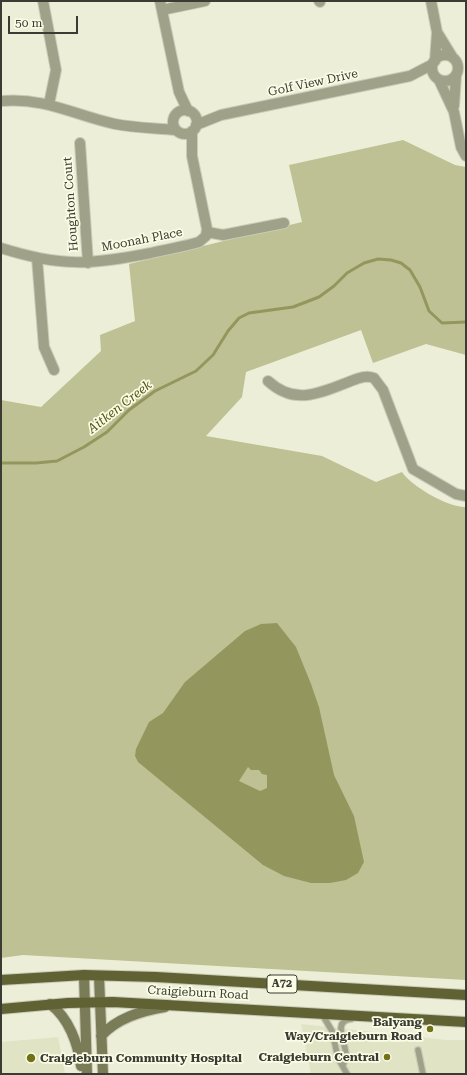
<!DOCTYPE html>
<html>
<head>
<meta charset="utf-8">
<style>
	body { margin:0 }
	#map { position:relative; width:467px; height:1075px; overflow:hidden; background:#edeed8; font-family:"Roboto Serif",serif }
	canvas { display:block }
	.frame { position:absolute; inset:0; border:2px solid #3a3b32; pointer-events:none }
	.scale { position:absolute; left:8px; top:16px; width:70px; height:18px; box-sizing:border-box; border:2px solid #3a3b32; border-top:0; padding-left:5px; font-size:12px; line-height:14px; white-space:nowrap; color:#3a3b32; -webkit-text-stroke:3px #fafce5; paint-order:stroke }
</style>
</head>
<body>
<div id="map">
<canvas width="467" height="1075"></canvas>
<div class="frame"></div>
<div class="scale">50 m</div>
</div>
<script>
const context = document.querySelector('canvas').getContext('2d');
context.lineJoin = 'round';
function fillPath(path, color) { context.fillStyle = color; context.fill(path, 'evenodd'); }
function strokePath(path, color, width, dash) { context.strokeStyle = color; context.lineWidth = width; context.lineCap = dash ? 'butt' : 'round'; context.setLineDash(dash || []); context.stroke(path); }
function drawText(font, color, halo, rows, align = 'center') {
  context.font = font + ' "Roboto Serif",serif'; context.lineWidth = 3.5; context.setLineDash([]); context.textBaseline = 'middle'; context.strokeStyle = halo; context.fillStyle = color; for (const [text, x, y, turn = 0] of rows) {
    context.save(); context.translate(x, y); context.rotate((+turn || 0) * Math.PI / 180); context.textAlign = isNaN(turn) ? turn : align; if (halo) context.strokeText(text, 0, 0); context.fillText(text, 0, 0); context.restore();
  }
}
fillPath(new Path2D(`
	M301,1024L447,1040H466V1074H311Z
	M58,1037L65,1074H1V1042Z`), '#e1e3c5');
fillPath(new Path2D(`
	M403,140L455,165L466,167V355L426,344L373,363L361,330L246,372L242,397L206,436L322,456L376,482L402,472C411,486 449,508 466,507V980L23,955L1,958V400L41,407L101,351L100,335L135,321L129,264L302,222L289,165Z`), '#bec193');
fillPath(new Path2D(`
	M277,623L296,647L311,684L319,707L334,775L354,816L364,862L358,873L346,880L330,883H311L284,876L263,865L138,762L135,756L136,749L149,722L163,713L185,682L245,631L261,624ZM248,767L251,770H259L262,774L267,775V788L260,791L239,781Z`), '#94975d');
strokePath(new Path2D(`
	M1,463H36L57,461L84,447L107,432L129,410L155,391L196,371L213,355L228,331L239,318L249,313L293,307L319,297L334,286L347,273L364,263L378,259L391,260L401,263L410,270L420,287L429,311L442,323L466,322`), '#94975d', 3);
const lane = new Path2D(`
	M322,1014L332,1031L338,1058L347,1074
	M418,1050L423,1074
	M343,1065C344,1062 346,1059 346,1055C346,1044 332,1020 351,1019`);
const street = new Path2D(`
	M43,1L56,70L49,104
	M160,1L179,92L188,111
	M319,1L320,2
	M431,1L437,32L435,61
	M162,10L205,1
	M437,32L453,58
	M432 68a13 13 0 1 1 26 0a13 13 0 1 1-26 0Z
	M439,80L454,112L461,147L466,156
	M1,101C45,97 74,115 115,124C134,128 156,128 176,130
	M454,106L456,76
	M173 122a12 12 0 1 1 24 0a12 12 0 1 1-24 0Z
	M196,125L221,115L410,76L433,64
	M80,143L88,263
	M207,232L223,235L284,223
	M1,248C61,267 90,265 151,253C167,249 183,247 199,242L206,236L207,229L192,156V131
	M37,258L44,347L54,370
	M268,381C295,406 320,393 351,381C359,378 366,375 374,378L383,390L413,469L456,494L466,496`);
const secondary = new Path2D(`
	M84,975L87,1074
	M99,976L103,1074
	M50,1004C69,1018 78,1044 81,1066
	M101,1036C117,1018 141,1011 165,1007`);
const primary = new Path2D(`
	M1,980L84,975L156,977L466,995
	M1,1009L68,1003L113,1002L466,1022`);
strokePath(lane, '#c9cab7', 8);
strokePath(street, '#c9cab7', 12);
strokePath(secondary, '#c9cab7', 12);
strokePath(primary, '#c9cab7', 12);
strokePath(lane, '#9fa188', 5.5);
strokePath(street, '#9fa188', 10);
strokePath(secondary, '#7a7c57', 10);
strokePath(primary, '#606234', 10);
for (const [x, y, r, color] of [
	[430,1029,4,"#717218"],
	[387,1057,4,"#717218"],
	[31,1058,5,"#717218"]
]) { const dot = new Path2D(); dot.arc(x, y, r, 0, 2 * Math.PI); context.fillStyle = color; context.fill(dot); strokePath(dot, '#fafce5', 1.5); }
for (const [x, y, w] of [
	[282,984,30]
]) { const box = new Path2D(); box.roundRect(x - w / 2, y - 9, w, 18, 3); context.fillStyle = '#fafce5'; context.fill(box); strokePath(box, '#3a3b32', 1); }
drawText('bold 11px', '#3a3b32', null, [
	["A72",282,984]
]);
drawText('12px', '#3a3b32', '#fafce5', [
	["Golf View Drive",313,83,-12],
	["Houghton Court",71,204,-94],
	["Moonah Place",142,240,-11],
	["Craigieburn Road",198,993,3]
]);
drawText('bold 12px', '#3a3b32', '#fafce5', [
	["Balyang",422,1022],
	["Way/Craigieburn Road",422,1036],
	["Craigieburn Central",379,1057],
	["Craigieburn Community Hospital",40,1058,"left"]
], 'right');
drawText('italic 13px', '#565814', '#fafce5', [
	["Aitken Creek",120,407,-38]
]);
</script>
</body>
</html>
